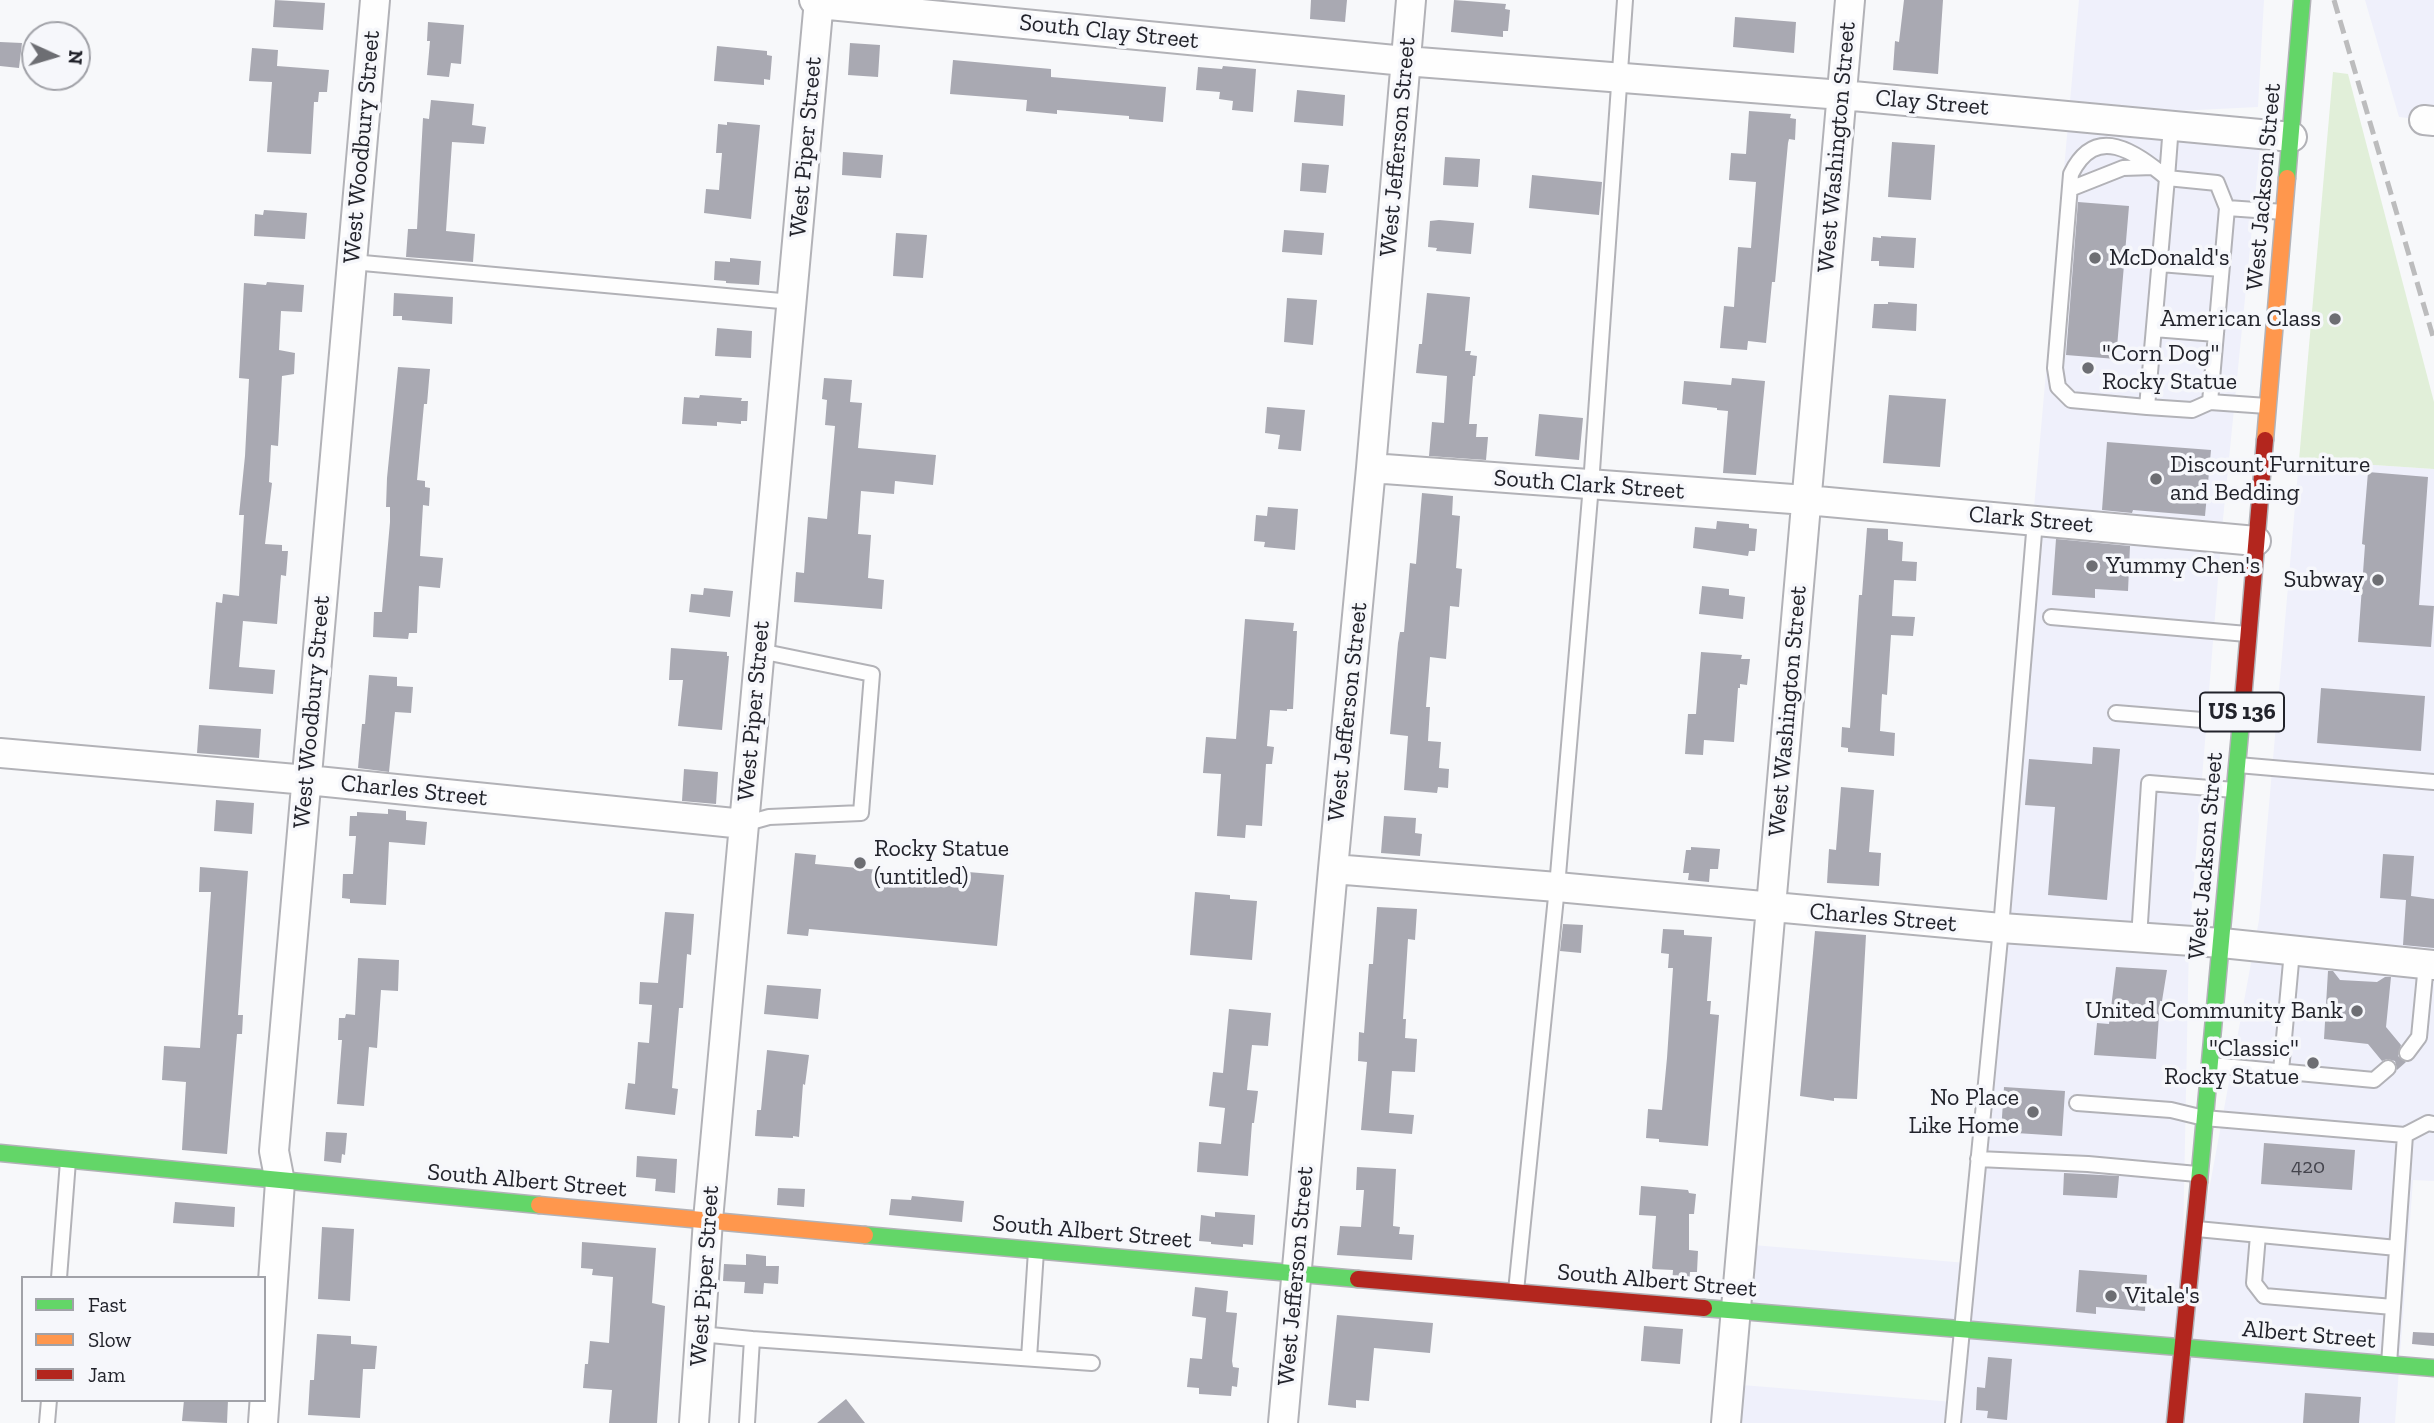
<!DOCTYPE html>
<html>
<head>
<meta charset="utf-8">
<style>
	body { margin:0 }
	#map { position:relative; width:2434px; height:1423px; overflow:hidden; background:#f7f8fa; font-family:"Zilla Slab",serif }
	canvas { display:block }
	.legend { position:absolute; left:21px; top:1276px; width:245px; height:126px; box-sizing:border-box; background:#f6f7fb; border:2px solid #a1a2a8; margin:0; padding:9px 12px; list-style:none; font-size:21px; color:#22232b }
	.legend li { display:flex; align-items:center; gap:14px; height:35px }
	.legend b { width:35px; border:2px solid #a1a2a8 }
	.north { position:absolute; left:21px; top:21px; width:70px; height:70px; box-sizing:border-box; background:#f6f7fb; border:2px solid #a1a2a8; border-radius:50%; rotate:94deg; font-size:19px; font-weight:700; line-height:28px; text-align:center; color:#22232b }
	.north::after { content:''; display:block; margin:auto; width:24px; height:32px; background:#6d6e73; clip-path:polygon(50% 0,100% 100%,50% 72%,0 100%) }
</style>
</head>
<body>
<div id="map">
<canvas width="2434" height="1423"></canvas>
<ul class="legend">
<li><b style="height:9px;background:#63d668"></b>Fast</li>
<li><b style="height:9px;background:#ff974d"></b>Slow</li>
<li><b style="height:9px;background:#b3261e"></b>Jam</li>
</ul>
<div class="north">N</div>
</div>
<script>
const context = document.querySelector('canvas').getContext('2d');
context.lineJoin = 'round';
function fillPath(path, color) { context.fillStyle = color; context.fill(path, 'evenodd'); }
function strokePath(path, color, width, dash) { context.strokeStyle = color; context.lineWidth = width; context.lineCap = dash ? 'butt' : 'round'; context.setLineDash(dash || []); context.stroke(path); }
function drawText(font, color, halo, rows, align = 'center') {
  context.font = font + ' "Zilla Slab",serif'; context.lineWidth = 7; context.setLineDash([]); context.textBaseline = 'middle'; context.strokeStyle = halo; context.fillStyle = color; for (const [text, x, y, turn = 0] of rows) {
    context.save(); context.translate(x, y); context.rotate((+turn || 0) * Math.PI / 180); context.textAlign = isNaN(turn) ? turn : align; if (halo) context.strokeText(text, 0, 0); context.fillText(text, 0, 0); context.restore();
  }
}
fillPath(new Path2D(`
	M2079,0H2264L2258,107L2074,116L2260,148L2222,529L2189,941L2181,1341L2259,920L2299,460L2434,469V1181L2413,1180L2395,1423H1726L1729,1384L1954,1402L1960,1329L1735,1310L1741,1244L1967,1263Z
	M2365,0H2434V121L2399,117Z`), '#eff0fb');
fillPath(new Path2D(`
	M2333,72L2348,74L2434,402V469L2299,460Z`), '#e1efd9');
fillPath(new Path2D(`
	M275,0L325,3L323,30L273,27Z
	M1311,0H1347L1345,22L1310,19Z
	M1454,0L1506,4L1505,9L1510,10L1508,31H1503V37L1451,32Z
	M1904,0H1943L1938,74L1893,70L1895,41L1899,42Z
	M1735,17L1796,22L1794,53L1733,47Z
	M428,22L464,25L461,64L451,63L449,77L427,75L430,41H427Z
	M0,42L22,43L19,68L0,66Z
	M850,43L880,45L878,77L848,75Z
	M717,46L767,51V55L772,56L770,80L764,79V85L714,81Z
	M252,48L278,50L277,66L329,70L327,92H319L318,102H314L311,154L267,152L272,82L249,81Z
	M953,60L1051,69V77L1166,87L1163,122L1129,119V116L1057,110V114L1026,111L1027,100L950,94Z
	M1223,66L1256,69L1253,112L1232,110L1233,101L1219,99L1220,92L1196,90L1198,67L1222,69Z
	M1297,90L1345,95L1343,126L1294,122Z
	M431,100L474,104L472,125L486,127L484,144L452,142L446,231L475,234L473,262L406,257L408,229H417L423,118L429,119Z
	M1749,111L1791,114L1790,118L1796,119L1795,140L1789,139L1788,143L1775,282H1772L1766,343L1748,341L1747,350L1720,348L1724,306L1734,307L1738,247L1751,248L1756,182L1729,180L1731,153L1746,154Z
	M727,122L760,125L751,219L704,213L706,189L719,190L722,153H716L718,124L727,125Z
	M1892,142L1935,145L1931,200L1888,197Z
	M843,152L883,155L881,178L842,175Z
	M1445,157L1480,159L1478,187L1443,185Z
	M1302,163L1329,165L1326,193L1300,191Z
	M1532,175L1602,182L1599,215L1529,208Z
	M2078,202L2129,206L2116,359L2066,355Z
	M264,210L307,213L305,239L254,236L255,214L263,215Z
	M1439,220L1474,223L1471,254L1436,251L1437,248L1428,247L1430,221Z
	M1284,230L1324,233L1322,255L1282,252Z
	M896,233L927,235L923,278L893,276Z
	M1881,236L1916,238L1914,268L1879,266V261H1871L1873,237L1881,238Z
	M730,258L761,261L759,285L726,283V281L714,280L715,261L730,262Z
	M267,282L304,285L302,312L281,311L279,350L295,353L294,374L282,376L278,446L271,445L269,482L272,483L265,544L282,545V551H288L286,576L281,575L277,624L243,621L239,667L275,670L273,694L209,689L216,602L222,603L223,594L239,596L244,515H239L245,456L249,379L239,378L244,283L266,285Z
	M394,293L453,297L452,324L402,320V316H393Z
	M1427,293L1470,297L1465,351H1471L1470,355L1477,356L1475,376H1473L1469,424H1477L1476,437H1488L1486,460L1429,456L1432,422L1444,423L1447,376L1416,373L1419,344H1422Z
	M1287,298L1317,300L1313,345L1284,342Z
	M1888,302L1917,304L1916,331L1872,328L1874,304H1888Z
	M717,328L752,331L751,358L715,356Z
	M398,367L430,369L427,404H424L417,480L425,481V487L430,488L429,506L423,505L420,556L443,558L440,588L419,586L417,633H409L408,639L373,637L374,612H382L390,522V507H386L387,478Z
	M824,378L852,380L850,402L862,403L858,448L936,455L933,485L895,481L894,494L861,491L858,534L871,535L868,578L884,580L882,609L794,602L796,572L804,573L808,517L827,519L835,426L825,425L827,400L822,399Z
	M1732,378L1765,381L1756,475L1723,473L1728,411L1717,410V408L1682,404L1684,381L1731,385Z
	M700,395L742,398L741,401H748L747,421H741V424L717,422V426L682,424L684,397L699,398Z
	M1889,395L1946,399L1940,467L1883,463Z
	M1267,407L1305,410L1301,451L1278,449L1280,435L1265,433Z
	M1539,414L1583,418L1579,460L1535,456Z
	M2107,442L2211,450L2205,516L2133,510L2132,513L2102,510Z
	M2368,472L2428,477L2419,605L2434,606L2431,647L2358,642L2365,545L2362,544Z
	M1422,493L1453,496L1452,515L1460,516L1456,568L1462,569L1459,607L1450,606L1446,659L1430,657L1426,707H1430L1428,741L1441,742L1439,768L1449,769L1448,788L1438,787L1437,793L1404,790L1408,736L1390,734L1398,643L1400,632H1404L1410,563L1416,564Z
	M1268,507L1298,509L1295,550L1264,547L1265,542L1254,541L1256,515L1267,516Z
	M1717,521L1749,524V528L1757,529L1755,551H1749L1748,556L1693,548L1695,527L1716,529Z
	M1867,528L1888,529V540L1903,542L1902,561L1917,562L1916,581L1894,580L1892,616L1915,617L1913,636L1891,635L1887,695L1882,694L1880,731L1895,733L1894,756L1848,752V748L1841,747L1842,727L1850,728L1859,595H1862Z
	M2056,539L2130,546L2128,591L2095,589V598L2052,595Z
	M1702,586L1729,589V595L1745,597L1743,619L1699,614Z
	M704,588L733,591L730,617L689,612L691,594L703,595Z
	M1245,619L1294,623L1293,631H1297L1293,709H1287V711L1270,710L1267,746L1274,747L1272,764H1266L1262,826L1246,825L1245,838L1217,836L1221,774L1203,773L1206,737L1236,739Z
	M671,648L727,652V656H729L722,730L678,726L683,680H669Z
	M1701,652L1742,655L1741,659H1750L1747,685L1740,684V688H1738L1734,742L1704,740L1703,755L1685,754L1688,714H1696Z
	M369,675L397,677V686L413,687L411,713L395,712L389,772L358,768L362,724H365Z
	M2321,688L2425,696L2421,751L2317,743Z
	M199,725L261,729L259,758L197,753Z
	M2093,747L2120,749L2107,900L2048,895L2055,807L2025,805L2029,759L2092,764Z
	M684,769L718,772L716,804L682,801Z
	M1841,787L1874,790L1869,852L1881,853L1879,886L1827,883L1829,849L1836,850Z
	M216,800L254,803L252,834L214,831Z
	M388,809L406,811V820L427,822L425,845L389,842L386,905L350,903V899L342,898L343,874H353L356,836H349L350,816H357V812L388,814Z
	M1384,816L1416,818L1415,833L1422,834L1420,856L1381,853Z
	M1691,847L1720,849L1718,869H1710L1709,882L1688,880L1689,873H1683L1686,850H1691Z
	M795,853L816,855L815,864L955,877L956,871L1004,875L997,946L809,929L808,936L787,934Z
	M2383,854L2414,856L2411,896L2434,899V948L2403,945L2406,900L2380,898Z
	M200,867L248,871L238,1015H243L242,1034H237L227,1154L182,1150L186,1082L162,1080L164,1046L200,1048L211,892H199Z
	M1195,892L1230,895V899L1257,901L1252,960L1190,955Z
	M1377,907L1417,909L1415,940L1408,939L1403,1019H1406L1405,1038L1417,1039L1415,1072L1392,1071L1389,1113L1414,1115L1412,1134L1361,1130L1367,1062L1358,1061L1359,1032L1364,1033L1369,964H1373Z
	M665,912L694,914L691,955L687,954L683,1008H679L672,1088L678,1089L675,1115L625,1109L628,1083L635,1084L638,1042L649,1043L652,1005L639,1004L640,982L658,983Z
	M1563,924L1583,925L1581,953L1560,951Z
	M1663,929L1684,930V935L1712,937L1707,1001H1711L1710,1014L1719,1015L1708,1146L1659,1142V1139L1646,1138L1648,1109L1662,1110L1667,1058L1673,968H1668L1669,954L1661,953Z
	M1815,931L1866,935L1857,1099L1834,1098V1101L1800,1096Z
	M358,958L399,960L398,991L381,990L377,1048L369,1047L364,1106L337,1104L342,1040H338L339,1018H345L346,1014L355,1015Z
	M2116,967L2167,970L2162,1001H2160L2156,1059L2094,1055L2097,1023L2109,1024Z
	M2328,971H2333L2340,980L2377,982L2385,977H2391L2386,1027L2401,1045L2398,1056L2406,1062L2397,1070L2395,1061L2387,1059L2382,1061L2368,1044L2324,1039Z
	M767,985L821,989L818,1019L764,1014Z
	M1229,1009L1271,1013L1268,1046L1252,1045L1247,1090L1258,1091L1254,1123H1252L1248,1176L1197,1172L1199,1142L1221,1144L1225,1108L1209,1106L1213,1072L1223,1073Z
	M767,1050L809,1055L805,1085L803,1084L799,1137L793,1136V1138L755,1136L757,1110H761Z
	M2004,1087L2065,1091L2062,1136L2001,1132Z
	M326,1132L347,1133L345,1155L342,1154L341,1163L324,1161Z
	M2264,1143L2355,1150L2352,1190L2261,1184Z
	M637,1156L677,1159L675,1193L655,1191L656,1179L636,1177Z
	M1357,1167L1396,1169L1393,1226L1400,1227L1399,1234L1414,1235L1412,1260L1337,1255L1340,1226L1361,1227L1364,1190H1356Z
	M2064,1173L2119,1176L2117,1198L2063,1195Z
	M1641,1186L1688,1190L1689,1193L1696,1194L1694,1214H1689V1250L1698,1251L1697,1272H1690L1689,1285L1672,1283L1673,1270L1652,1269L1656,1216L1639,1215Z
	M778,1188L805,1189L804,1207L777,1205Z
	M912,1196L964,1201L962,1222L889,1215L891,1199L911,1200Z
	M175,1202L235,1207L234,1227L173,1223Z
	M1215,1212L1255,1215L1253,1245L1243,1244V1247L1211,1244V1242L1199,1241L1201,1215L1215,1217Z
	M322,1227L354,1229L350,1301L318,1299Z
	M582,1242L656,1248L652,1303L665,1306L657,1423H609L612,1390L583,1388L585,1364H588L590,1341L609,1343L613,1277L592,1275L593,1269L581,1268Z
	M746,1254L766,1256V1266H779L778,1284L764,1283L763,1294L744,1293L745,1282L723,1281L724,1264L746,1265Z
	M2079,1270L2147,1275L2145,1311L2096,1307V1314L2076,1312Z
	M1195,1287L1228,1291L1226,1312L1237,1313L1232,1361L1233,1367L1239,1368L1237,1387L1232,1386L1231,1396L1199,1394V1388L1187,1387L1190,1358L1202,1359L1206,1318L1192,1316Z
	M1337,1315L1433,1323L1430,1353L1374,1348L1369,1401L1356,1400V1408L1328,1405Z
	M1644,1326L1683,1329L1680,1364L1641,1361Z
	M2413,1332L2434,1333V1346L2412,1344Z
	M317,1334L351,1336V1344L377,1346L375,1369H363L360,1418L308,1415L310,1380H314Z
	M1988,1357L2012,1359L2007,1420L1987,1418L1988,1411L1976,1410L1977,1387L1985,1388Z
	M2305,1393L2361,1397L2359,1423H2303Z
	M846,1399L865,1423H817Z
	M184,1400H228L227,1423L182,1421Z`), '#a9a9b2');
const lane = new Path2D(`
	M2171,125L2167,178L2217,183L2227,208L2284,212
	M2070,189L2123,168L2153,167
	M352,262L792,302
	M2160,264L2221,269
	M2154,329L2216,334
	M2210,402L2227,208
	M2147,407L2071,400L2058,387L2055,368L2071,174C2096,123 2135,152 2167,178L2147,407L2192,410L2210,402L2267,406
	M2051,617L2247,634
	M2116,713L2239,723
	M2238,765L2434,782
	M744,824L769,817L861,813L872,674L760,651
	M2139,938L2149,783L2234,790
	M2407,1053L2419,1037L2426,964
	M2212,1065L2374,1080L2388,1068
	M2281,1071L2292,951
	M2077,1103L2171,1110L2204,1118L2405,1135L2428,1123L2434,1124
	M1978,1159L2088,1164L2197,1174
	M2197,1229L2397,1248
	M2258,1235L2254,1283L2264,1296L2393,1307
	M59,1278L68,1161
	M1516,1291L1557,887L1591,485L1625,0
	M700,1334L752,1339
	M1029,1358L1036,1251
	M2389,1364L2405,1135
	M47,1423L49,1400
	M747,1423L752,1339L1092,1363
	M1953,1423L2001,928L2035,521`);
const street = new Path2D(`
	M814,0L829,5L1405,61L1842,95L2292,137
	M2424,120L2434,121
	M1371,468L1806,500L2256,541
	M0,753L307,780L744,824
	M1333,869L1557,887L2001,928L2222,943L2434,965
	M263,1423L280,1182L274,1151L375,0
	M694,1423L708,1220L819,0
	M1283,1423L1333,869L1371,468L1411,0
	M1726,1423L1850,0`);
const fast = new Path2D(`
	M2287,178L2302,0
	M0,1153L539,1205
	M2199,1182L2243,700
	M865,1235L1358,1279
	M1704,1308L2434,1368`);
const slow = new Path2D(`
	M2265,440L2287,178
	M539,1205L865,1235`);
const jam = new Path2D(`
	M2243,700L2265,440
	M1358,1279L1704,1308
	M2175,1423L2199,1182`);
strokePath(lane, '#b2b2b7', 18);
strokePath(street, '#b2b2b7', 32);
strokePath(fast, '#b2b2b7', 19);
strokePath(slow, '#b2b2b7', 19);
strokePath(jam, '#b2b2b7', 19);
strokePath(lane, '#fefefe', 14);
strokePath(street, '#fefefe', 28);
strokePath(fast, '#63d668', 16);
strokePath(slow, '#ff974d', 16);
strokePath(jam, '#b3261e', 16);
strokePath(new Path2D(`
	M2334,0L2434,340`), '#bcbcbd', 5, [14, 7]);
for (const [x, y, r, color] of [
	[2095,258,7,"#6d6e73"],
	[2335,319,7,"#6d6e73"],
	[2088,368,7,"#6d6e73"],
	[2156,479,7,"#6d6e73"],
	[2092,566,7,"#6d6e73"],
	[2378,580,7,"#6d6e73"],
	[860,863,7,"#6d6e73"],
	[2357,1011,7,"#6d6e73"],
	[2313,1063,7,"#6d6e73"],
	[2033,1112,7,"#6d6e73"],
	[2111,1296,7,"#6d6e73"]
]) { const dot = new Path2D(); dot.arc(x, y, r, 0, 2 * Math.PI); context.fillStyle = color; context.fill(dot); strokePath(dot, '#f6f7fb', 2.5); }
drawText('21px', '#44444d', null, [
	["420",2308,1167]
]);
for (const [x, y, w] of [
	[2242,712,84]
]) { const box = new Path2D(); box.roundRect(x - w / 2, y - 19.5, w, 39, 5); context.fillStyle = '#f6f7fb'; context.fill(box); strokePath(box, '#22232b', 2); }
drawText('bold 23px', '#22232b', null, [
	["US 136",2242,712]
]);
drawText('24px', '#22232b', '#f6f7fb', [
	["South Clay Street",1109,32,6],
	["Clay Street",1932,103,5],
	["West Woodbury Street",362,147,-85],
	["West Piper Street",806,147,-85],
	["West Jefferson Street",1398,147,-85],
	["West Washington Street",1837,147,-85],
	["West Jackson Street",2264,187,-85],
	["South Clark Street",1589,485,4],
	["Clark Street",2031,520,5],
	["West Piper Street",754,711,-85],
	["West Washington Street",1788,711,-85],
	["West Woodbury Street",312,712,-85],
	["West Jefferson Street",1348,712,-84],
	["Charles Street",414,791,6],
	["West Jackson Street",2206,856,-85],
	["Charles Street",1883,918,5],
	["South Albert Street",527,1181,5],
	["South Albert Street",1092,1232,5],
	["West Piper Street",705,1276,-86],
	["West Jefferson Street",1296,1276,-85],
	["South Albert Street",1657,1281,5],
	["Albert Street",2309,1335,5]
]);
drawText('24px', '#22232b', '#f6f7fb', [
	["McDonald's",2109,258],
	["American Class",2321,319,"right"],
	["\"Corn Dog\"",2102,354],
	["Rocky Statue",2102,382],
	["Discount Furniture",2170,465],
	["and Bedding",2170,493],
	["Yummy Chen's",2106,566],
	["Subway",2364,580,"right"],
	["Rocky Statue",874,849],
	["(untitled)",874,877],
	["United Community Bank",2343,1011,"right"],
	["\"Classic\"",2299,1049,"right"],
	["Rocky Statue",2299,1077,"right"],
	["No Place",2019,1098,"right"],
	["Like Home",2019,1126,"right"],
	["Vitale's",2125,1296]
], 'left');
</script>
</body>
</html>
